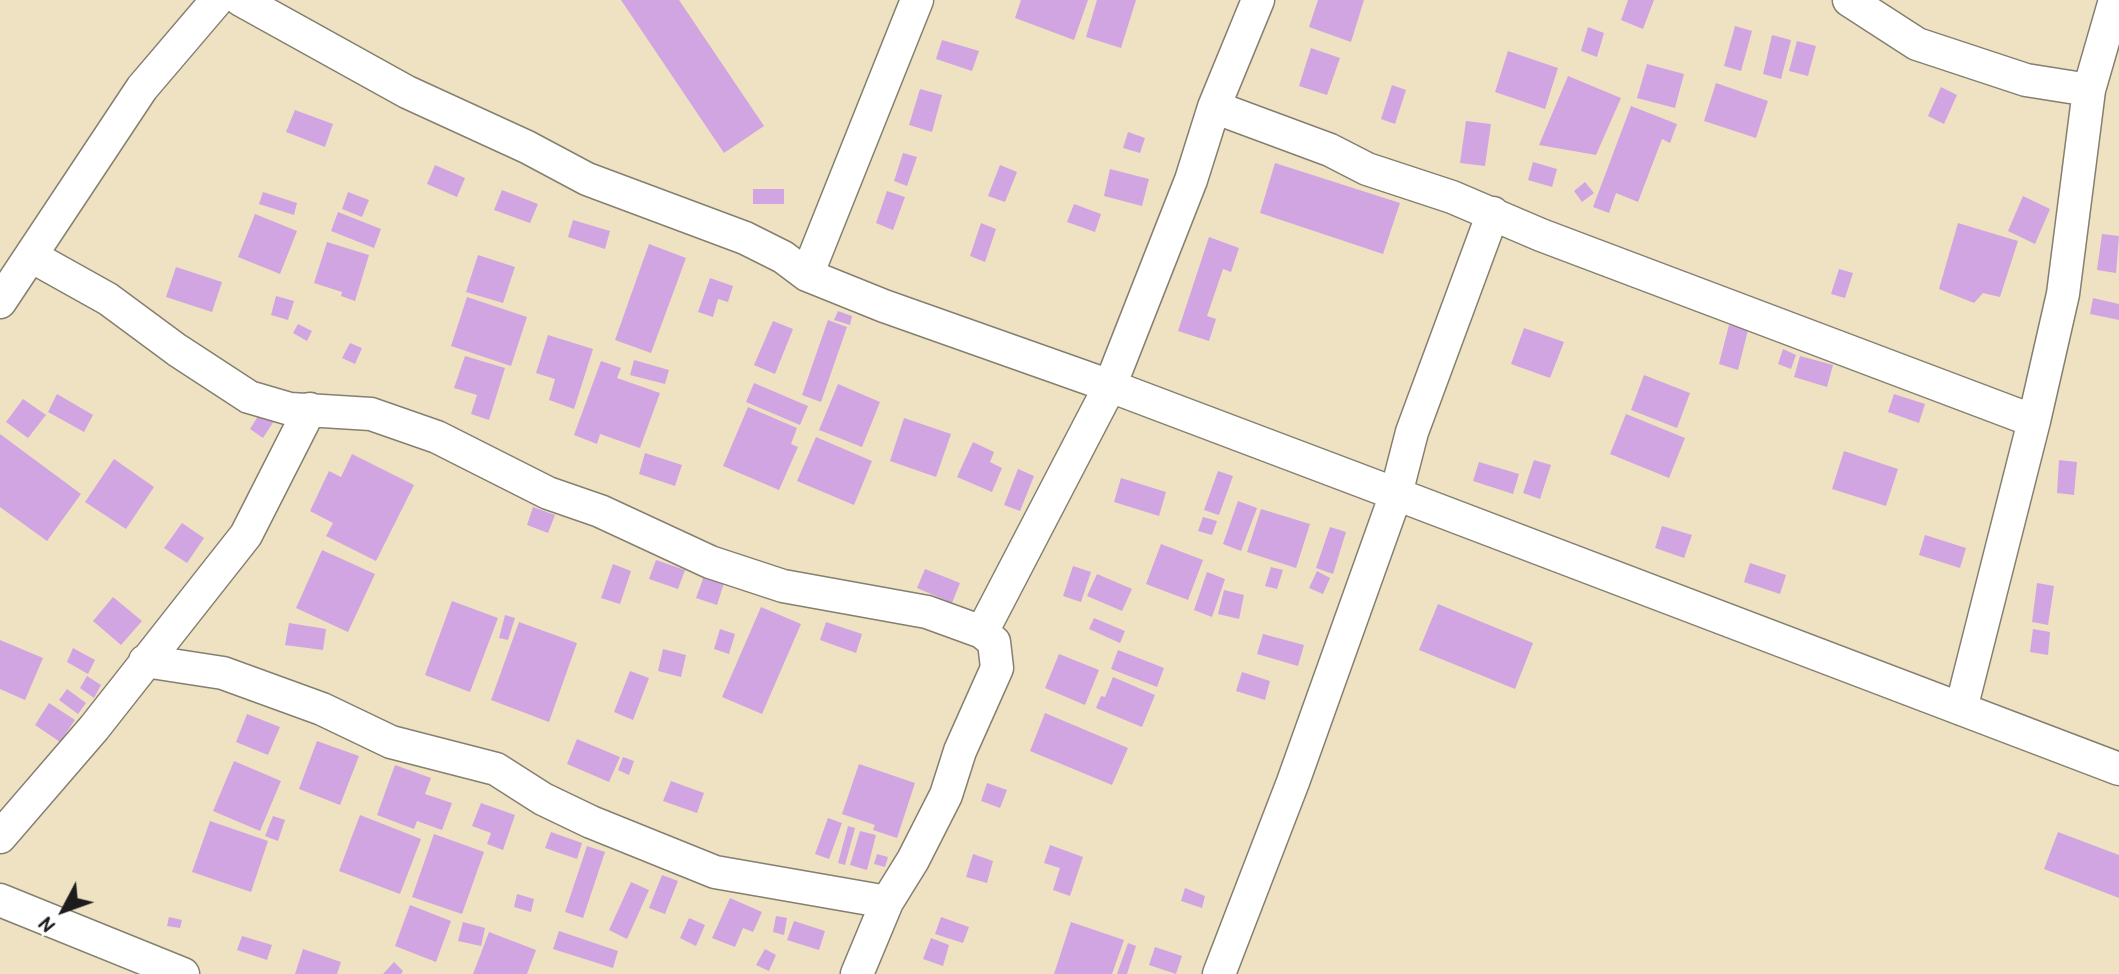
<!DOCTYPE html>
<html>
<head>
<meta charset="utf-8">
<style>
	body { margin:0 }
	#map { position:relative; width:2119px; height:974px; overflow:hidden; background:#eee2c3; font-family:"Patrick Hand",sans-serif }
	canvas { display:block }
	.north { position:absolute; left:24px; top:870px; width:80px; height:80px; -webkit-text-stroke:6px #fff; paint-order:stroke; rotate:229deg; font-size:22px; font-weight:700; line-height:32px; text-align:center; color:#1c1c1c }
	.north::after { content:''; display:block; margin:auto; width:28px; height:36px; background:#1c1c1c; clip-path:polygon(50% 0,100% 100%,50% 72%,0 100%) }
</style>
</head>
<body>
<div id="map">
<canvas width="2119" height="974"></canvas>
<div class="north">N</div>
</div>
<script>
const context = document.querySelector('canvas').getContext('2d');
context.lineJoin = 'round';
function fillPath(path, color) { context.fillStyle = color; context.fill(path, 'evenodd'); }
function strokePath(path, color, width, dash) { context.strokeStyle = color; context.lineWidth = width; context.lineCap = dash ? 'butt' : 'round'; context.setLineDash(dash || []); context.stroke(path); }
fillPath(new Path2D(`
	M621,0H679L764,126L724,153Z
	M1021,0H1088L1074,40L1015,18Z
	M1097,0H1136L1121,48L1086,37Z
	M1318,0H1364L1351,42L1309,27Z
	M1628,0H1654L1643,29L1621,20Z
	M1735,26L1752,31L1741,71L1724,66Z
	M1588,27L1604,33L1597,57L1581,51Z
	M1772,35L1791,40L1781,79L1763,74Z
	M942,40L979,51L972,71L936,59Z
	M1797,41L1816,46L1808,76L1789,71Z
	M1311,48L1340,58L1327,95L1299,86Z
	M1508,51L1558,68L1545,109L1495,92Z
	M1647,64L1684,74L1675,108L1637,98Z
	M1568,76L1621,98L1596,155L1539,145Z
	M1716,83L1768,101L1756,138L1704,121Z
	M1392,85L1406,90L1395,124L1381,119Z
	M1941,87L1957,95L1944,124L1928,116Z
	M920,89L942,95L932,132L909,125Z
	M1631,106L1677,124L1670,143L1662,139L1638,202L1616,193L1609,213L1593,207Z
	M295,110L333,124L325,147L286,132Z
	M1466,121L1491,124L1485,166L1460,163Z
	M1128,132L1145,138L1140,153L1123,148Z
	M903,153L917,157L907,186L894,181Z
	M1533,162L1557,169L1552,187L1528,180Z
	M1275,163L1400,203L1383,254L1260,213Z
	M435,165L465,178L457,197L427,184Z
	M1000,165L1017,172L1005,202L988,196Z
	M1110,169L1149,179L1142,206L1104,196Z
	M1585,182L1594,193L1582,202L1574,191Z
	M753,189H784V204H753Z
	M502,190L538,204L530,223L494,210Z
	M887,191L905,197L893,230L876,223Z
	M263,192L297,203L294,215L259,204Z
	M348,192L369,200L362,217L342,209Z
	M2023,196L2050,209L2035,244L2008,231Z
	M1074,204L1101,214L1095,232L1067,222Z
	M338,212L381,229L374,248L331,231Z
	M255,214L297,231L280,274L238,257Z
	M573,220L610,231L605,249L568,237Z
	M981,223L996,229L985,262L970,256Z
	M1958,223L2018,241L2000,297L1983,293L1974,303L1939,289Z
	M2102,234L2119,236L2116,273L2097,270Z
	M1209,237L1239,248L1231,272L1223,269L1207,316L1216,319L1209,341L1178,331Z
	M327,242L369,255L355,301L341,296L342,292L314,283Z
	M649,244L686,258L651,353L615,340Z
	M478,255L515,267L503,303L466,292Z
	M176,267L222,282L212,312L166,297Z
	M1839,269L1853,273L1845,298L1831,294Z
	M710,278L733,286L728,302L718,299L713,317L698,312Z
	M276,296L294,301L288,320L271,315Z
	M467,297L527,317L511,366L451,346Z
	M2093,298L2119,304V320L2090,314Z
	M838,311L852,316L850,325L834,320Z
	M828,320L847,327L821,402L802,395Z
	M773,321L793,329L775,374L754,365Z
	M298,324L312,331L307,341L293,333Z
	M1729,325L1748,330L1738,370L1719,364Z
	M1524,328L1564,342L1550,378L1511,364Z
	M548,335L593,349L574,409L549,400L555,379L536,373Z
	M350,343L362,348L355,364L342,358Z
	M1783,349L1796,355L1791,369L1778,364Z
	M465,356L505,368L489,420L471,414L477,395L454,388Z
	M1800,356L1833,365L1827,387L1794,377Z
	M634,360L669,370L665,384L630,375Z
	M601,361L621,368L617,378L660,393L640,448L600,434L597,444L574,435Z
	M1644,375L1690,393L1677,428L1631,410Z
	M754,383L808,406L800,425L746,402Z
	M838,384L880,402L862,447L819,430Z
	M57,394L93,415L84,432L48,412Z
	M1894,394L1925,404L1919,423L1888,412Z
	M23,399L46,415L28,438L6,422Z
	M748,407L797,428L791,444L798,447L779,490L723,466Z
	M260,413L274,421L263,438L250,429Z
	M1626,414L1685,438L1669,478L1610,454Z
	M904,418L951,434L936,477L890,461Z
	M0,434L81,494L47,541L0,507Z
	M816,437L872,461L854,505L797,481Z
	M973,442L994,452L990,462L1002,468L992,492L957,477Z
	M1844,451L1898,469L1886,506L1832,489Z
	M645,453L682,465L675,486L639,474Z
	M352,454L414,485L376,561L326,536L333,523L310,511L329,471L341,477Z
	M114,459L154,487L126,529L85,502Z
	M1534,460L1551,465L1540,499L1523,493Z
	M2059,460L2077,462L2074,495L2057,493Z
	M1479,462L1519,474L1513,494L1473,481Z
	M1018,469L1034,476L1020,511L1004,505Z
	M1218,471L1233,476L1219,515L1204,510Z
	M1121,478L1166,492L1159,516L1114,502Z
	M1238,501L1257,508L1241,551L1223,544Z
	M533,507L555,515L548,533L527,525Z
	M1261,509L1310,524L1296,568L1247,552Z
	M1203,517L1217,521L1212,535L1198,531Z
	M182,523L204,538L187,563L164,548Z
	M1662,526L1692,535L1684,558L1655,548Z
	M1330,527L1346,532L1333,574L1316,568Z
	M1925,535L1966,548L1960,568L1919,555Z
	M1161,544L1203,560L1188,600L1146,584Z
	M322,550L375,574L348,632L296,608Z
	M656,560L685,570L678,589L649,579Z
	M1750,563L1786,575L1780,594L1744,582Z
	M613,564L631,571L620,604L601,598Z
	M1073,566L1091,572L1081,602L1063,596Z
	M1271,567L1283,570L1277,589L1265,586Z
	M925,569L960,583L952,603L917,588Z
	M1317,571L1330,578L1323,594L1309,588Z
	M1207,572L1225,579L1212,617L1194,610Z
	M1097,574L1132,589L1122,611L1087,596Z
	M704,576L724,583L717,605L696,598Z
	M2037,583L2054,586L2048,625L2032,622Z
	M1224,590L1244,595L1239,619L1218,614Z
	M113,597L142,621L121,645L93,621Z
	M452,601L498,618L470,692L425,675Z
	M1438,604L1533,643L1515,689L1419,650Z
	M761,607L801,624L762,714L722,697Z
	M505,615L515,618L508,640L499,638Z
	M1094,618L1125,631L1120,643L1089,629Z
	M519,622L577,643L549,722L491,700Z
	M826,622L862,634L856,653L820,640Z
	M289,623L326,629L323,650L285,645Z
	M720,629L735,634L729,654L714,649Z
	M2033,629L2050,632L2048,655L2030,652Z
	M1263,634L1304,645L1298,666L1257,654Z
	M0,640L43,658L25,700L0,689Z
	M73,648L95,660L88,674L67,662Z
	M663,649L686,655L681,677L658,671Z
	M1118,650L1164,668L1157,687L1111,669Z
	M1059,654L1099,670L1085,705L1045,688Z
	M630,671L649,678L633,720L614,712Z
	M1242,672L1270,681L1265,700L1236,691Z
	M87,676L101,685L94,698L80,688Z
	M1113,677L1155,695L1142,727L1096,708L1101,696L1105,697Z
	M67,689L86,703L78,714L59,700Z
	M49,703L75,720L60,742L35,725Z
	M1045,713L1128,748L1112,785L1030,751Z
	M247,714L280,727L268,755L236,742Z
	M577,739L620,757L609,782L567,764Z
	M317,741L359,756L340,805L299,789Z
	M623,757L634,761L629,775L618,770Z
	M234,761L281,781L260,831L213,811Z
	M859,764L915,783L897,838L873,830L875,825L842,814Z
	M395,765L431,778L425,794L452,803L442,830L417,821L414,829L377,815Z
	M671,781L704,793L697,813L663,801Z
	M987,783L1007,790L1000,808L981,801Z
	M481,803L515,815L503,850L487,844L491,833L472,826Z
	M360,815L421,839L400,894L339,871Z
	M273,816L285,820L278,841L265,836Z
	M828,818L842,823L829,859L815,854Z
	M210,821L268,841L251,892L192,872Z
	M848,826L855,828L845,865L838,863Z
	M860,831L876,835L867,870L850,865Z
	M551,832L582,843L577,859L545,848Z
	M2058,832L2119,855V898L2044,869Z
	M434,834L484,852L462,914L412,897Z
	M1050,845L1083,857L1070,896L1053,890L1060,868L1044,863Z
	M587,846L605,852L583,918L565,912Z
	M877,854L888,857L885,867L874,864Z
	M973,854L993,861L987,883L966,877Z
	M662,875L678,881L665,914L649,908Z
	M631,882L649,890L627,939L609,930Z
	M1185,888L1205,896L1202,908L1181,901Z
	M517,894L534,899L531,912L514,907Z
	M730,898L762,912L753,932L743,928L735,947L712,938Z
	M410,905L451,921L436,962L395,946Z
	M776,916L787,918L784,935L773,932Z
	M169,917L182,920L180,928L167,926Z
	M941,917L969,927L963,943L935,934Z
	M689,918L705,925L696,946L680,938Z
	M794,921L825,931L819,950L787,940Z
	M463,922L485,928L481,946L458,941Z
	M1071,922L1124,940L1112,974H1054Z
	M559,931L618,951L613,968L553,949Z
	M489,932L536,950L527,974H473Z
	M242,936L272,945L267,960L237,950Z
	M931,938L949,945L943,966L923,959Z
	M1128,943L1136,946L1127,974H1117Z
	M1155,947L1182,956L1176,974L1149,965Z
	M303,949L341,962L337,974H295Z
	M765,949L776,955L769,971L756,965Z
	M394,962L403,971L401,974H383Z`), '#d1a5e1');
const minor = new Path2D(`
	M1849,0L1917,44L2026,80L2089,90
	M1214,107L1330,150L1367,169L1452,197L1541,235L2034,421
	M1493,213L1412,432L1396,494L2119,769
	M31,256L108,299L177,350L249,397L290,409L371,414L437,437L548,493L600,511L710,562L783,586L927,612L982,632
	M807,275L917,0
	M0,302L142,88L217,0
	M145,661L223,673L322,709L391,742L496,769L543,799L591,822L715,872L887,902L913,860L946,795L960,751L997,668L994,642L982,632L1110,386L884,306L807,275L783,257L745,238L587,179L527,147L407,92L241,0
	M1961,709L2034,421L2063,294L2089,90L2115,0
	M0,837L94,728L246,535L310,409
	M0,900L183,974
	M857,974L887,902
	M1219,974L1293,782L1396,494L1110,386L1191,180L1214,107L1258,0`);
strokePath(minor, '#857f70', 35);
strokePath(minor, '#fff', 32);
</script>
</body>
</html>
